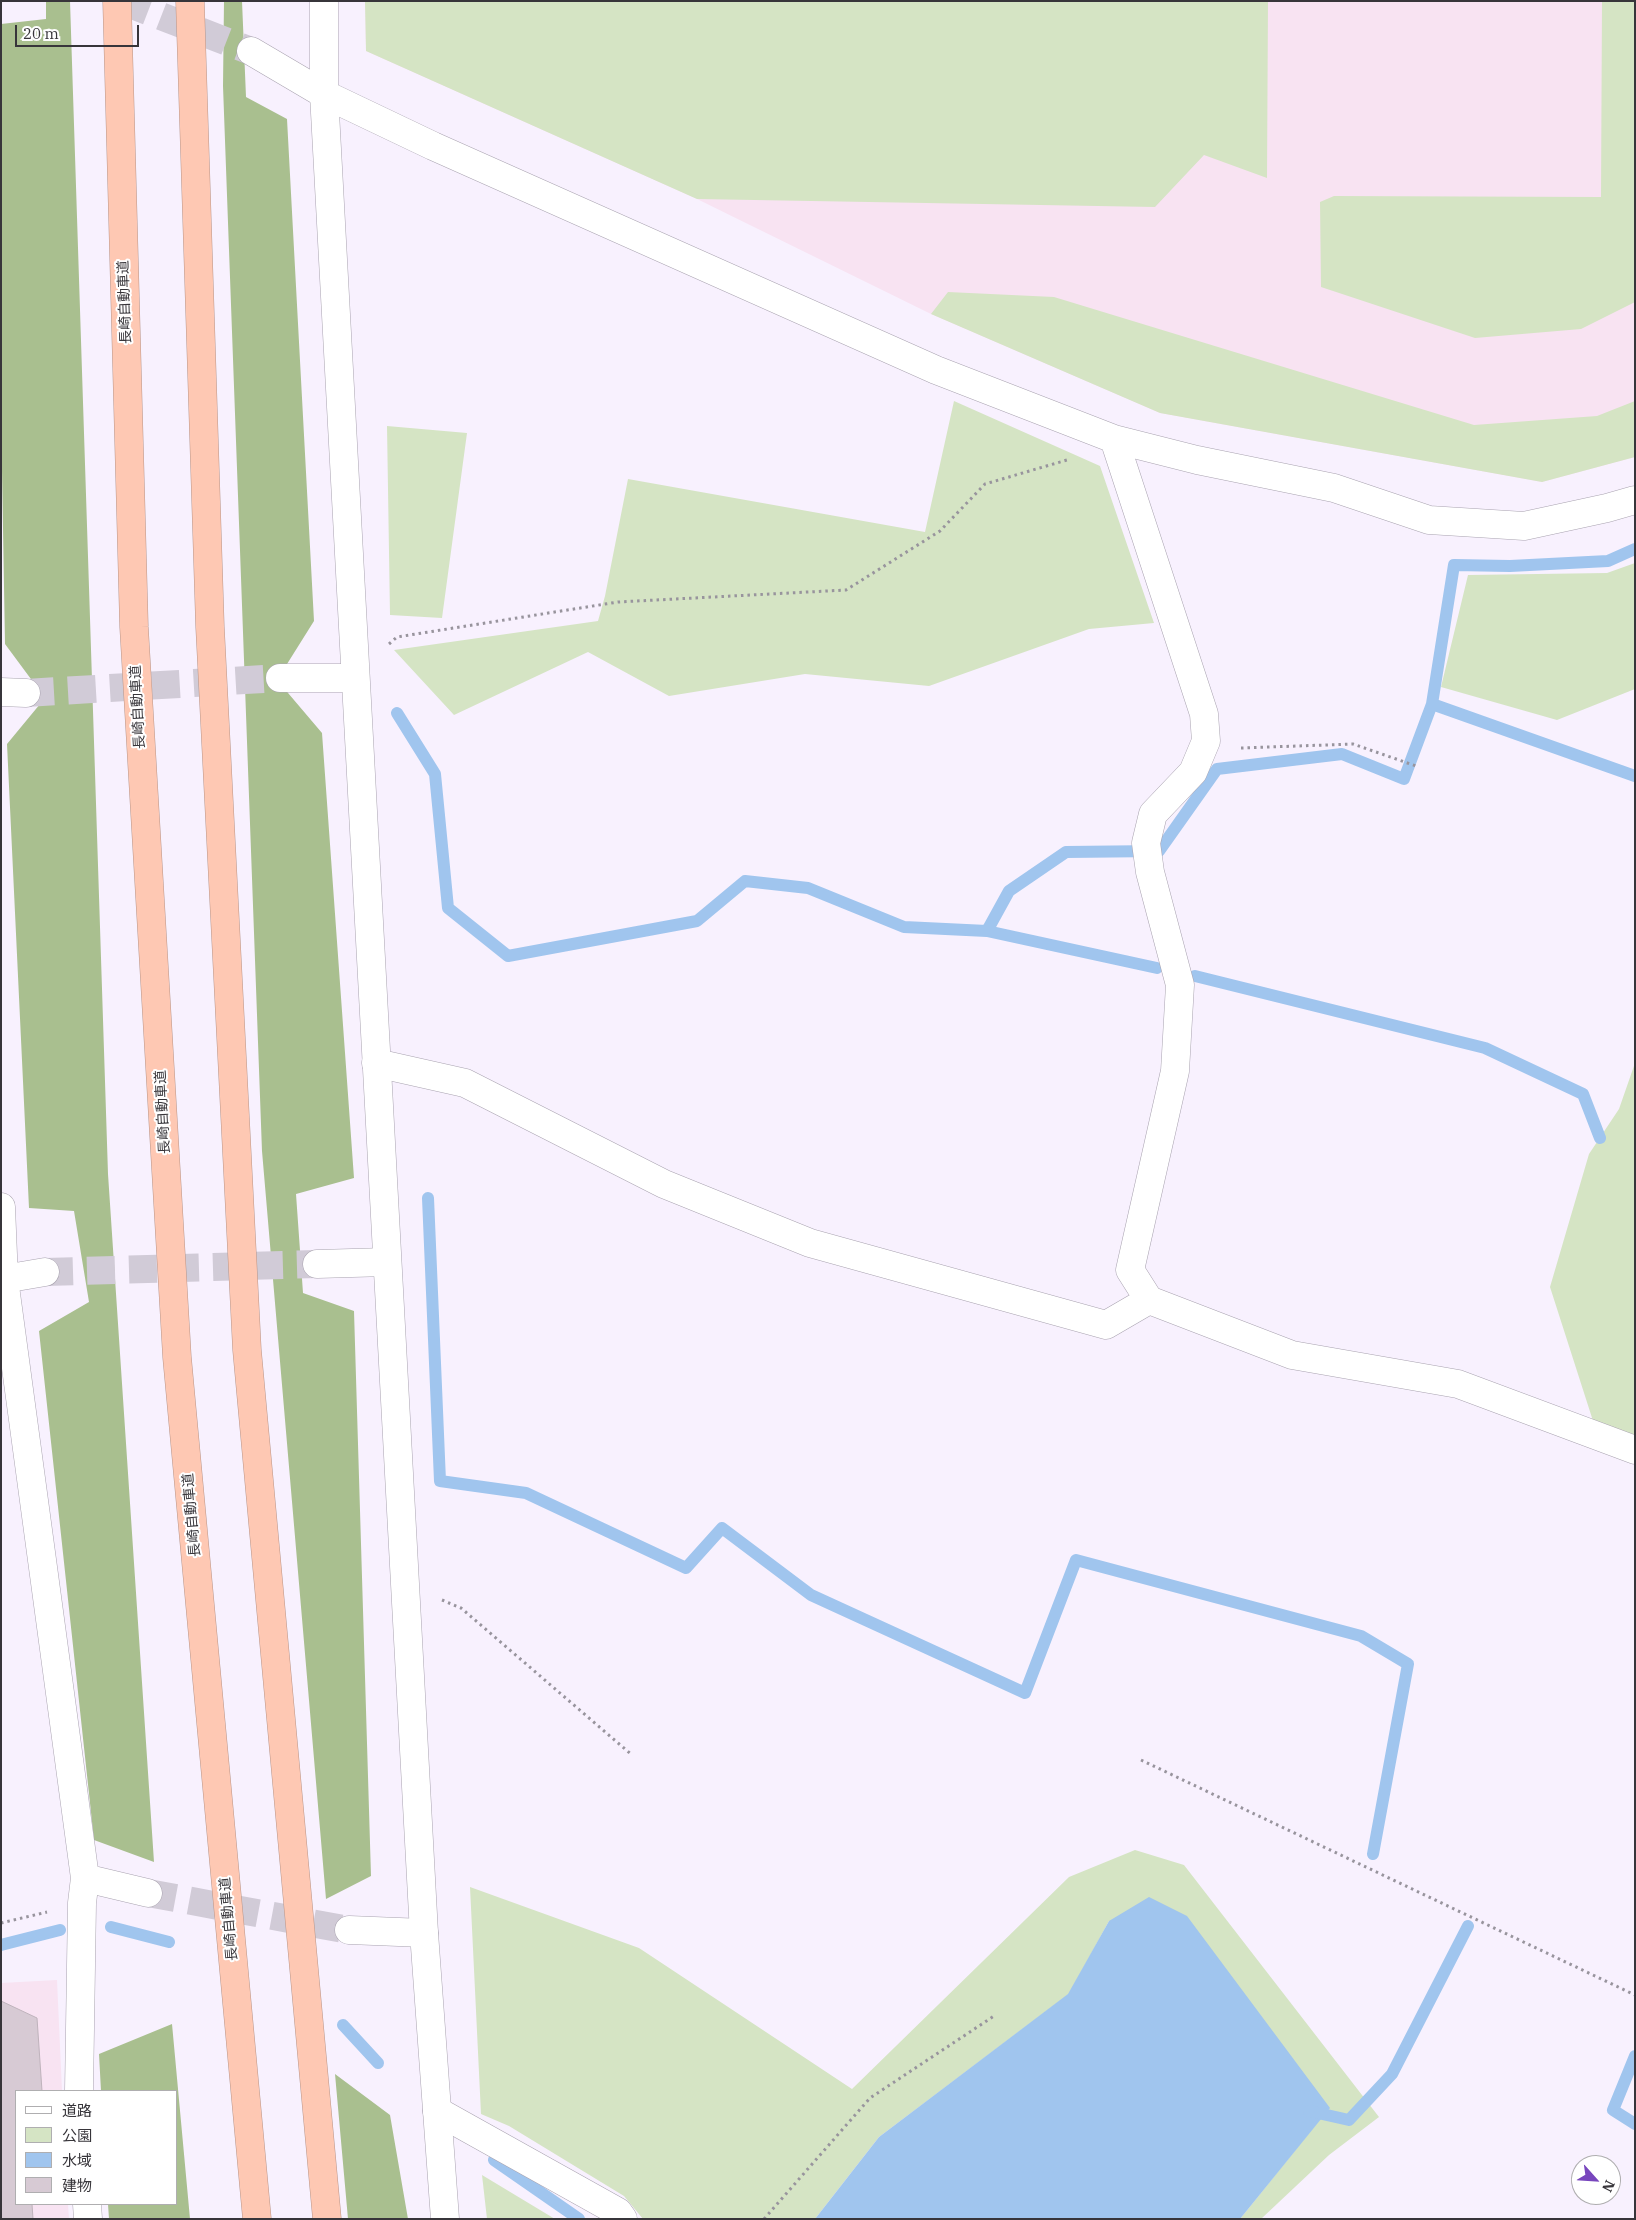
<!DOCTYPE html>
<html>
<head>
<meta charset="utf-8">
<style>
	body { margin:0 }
	#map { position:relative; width:1636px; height:2220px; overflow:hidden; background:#f8f1fe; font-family:"IBM Plex Serif","Noto Sans JP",serif }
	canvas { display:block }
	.frame { position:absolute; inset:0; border:2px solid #37353a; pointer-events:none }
	.legend { position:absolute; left:15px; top:2090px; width:162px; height:115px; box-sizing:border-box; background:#fff; border:1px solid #afaeb0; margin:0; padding:6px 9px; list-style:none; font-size:15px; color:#37353a }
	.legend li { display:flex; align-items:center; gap:10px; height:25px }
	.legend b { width:25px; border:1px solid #afaeb0 }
	.north { position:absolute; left:1571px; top:2155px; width:50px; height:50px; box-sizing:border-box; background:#fff; border:1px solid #afaeb0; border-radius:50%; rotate:116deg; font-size:14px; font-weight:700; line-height:20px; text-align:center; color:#37353a }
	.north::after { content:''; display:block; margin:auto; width:18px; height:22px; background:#7846bd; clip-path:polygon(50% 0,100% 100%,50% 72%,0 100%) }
	.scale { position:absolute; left:15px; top:25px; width:124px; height:22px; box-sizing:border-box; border:2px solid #37353a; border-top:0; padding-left:6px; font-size:15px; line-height:18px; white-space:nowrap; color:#37353a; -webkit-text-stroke:4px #fff; paint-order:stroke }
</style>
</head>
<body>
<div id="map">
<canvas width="1636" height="2220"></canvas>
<div class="frame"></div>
<ul class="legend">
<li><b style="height:6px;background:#fff"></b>道路</li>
<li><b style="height:14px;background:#d5e4c4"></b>公園</li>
<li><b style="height:14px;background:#a0c5ee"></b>水域</li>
<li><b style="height:14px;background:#d7cad4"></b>建物</li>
</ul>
<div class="north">N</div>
<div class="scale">20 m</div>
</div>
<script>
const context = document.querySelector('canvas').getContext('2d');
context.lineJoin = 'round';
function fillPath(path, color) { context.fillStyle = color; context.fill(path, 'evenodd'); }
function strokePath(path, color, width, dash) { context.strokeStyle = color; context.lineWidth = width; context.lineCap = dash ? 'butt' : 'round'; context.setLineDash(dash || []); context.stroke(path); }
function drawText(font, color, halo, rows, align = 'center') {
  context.font = font + ' "IBM Plex Serif","Noto Sans JP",serif'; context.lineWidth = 4; context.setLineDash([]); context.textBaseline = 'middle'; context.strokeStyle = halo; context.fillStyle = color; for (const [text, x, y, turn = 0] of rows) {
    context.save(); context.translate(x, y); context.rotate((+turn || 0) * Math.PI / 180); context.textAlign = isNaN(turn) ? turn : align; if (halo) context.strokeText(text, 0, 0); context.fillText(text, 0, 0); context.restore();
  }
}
fillPath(new Path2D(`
	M365,1H1635V457L1542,482L1160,413L931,314L697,199L366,51Z
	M57,1980L62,2091H16V2204H68L69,2219H1V1983Z`), '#f8e3f2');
fillPath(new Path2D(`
	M365,1H1268L1267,178L1204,155L1155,207L697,199L366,51Z
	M1602,1H1635V302L1581,329L1475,338L1321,287L1320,202L1334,196L1601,197Z
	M948,292L1054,297L1474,425L1597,416L1635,401V457L1542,482L1160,413L931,314Z
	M954,401L1100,466L1154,623L1089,629L929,686L805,674L669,696L588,652L454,715L394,650L598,621L605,596L628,479L925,532Z
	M387,426L467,433L442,618L390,615Z
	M1635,563V689L1557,720L1441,687L1468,575L1607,573Z
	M1635,1063V1439L1594,1424L1550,1287L1589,1154L1619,1109Z
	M1135,1850L1184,1865L1379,2117L1329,2155L1261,2219H1240L1329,2108L1109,1921L1069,1994L879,2137L815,2219H643L624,2196L509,2126L481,2114L470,1887L639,1948L852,2089L1069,1877Z
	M482,2175L555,2219H487Z`), '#d5e4c4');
fillPath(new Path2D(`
	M46,1H70L108,1174L154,1862L94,1840L39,1331L89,1302L74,1211L29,1208L7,744L45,698L5,644L1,413V24L46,19Z
	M224,1H242L246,97L287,119L314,621L277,680L322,733L354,1178L296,1194L303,1293L354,1311L371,1876L326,1899L262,1151L223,86Z
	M172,2024L190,2219H109L108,2204H176V2091H101L99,2054Z
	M335,2074L390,2115L408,2219H348Z`), '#a9bf8f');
fillPath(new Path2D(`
	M1149,1897L1187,1916L1330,2108L1240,2219H815L879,2137L1068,1994L1109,1921Z`), '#a0c5ee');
strokePath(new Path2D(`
	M1432,704L1635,776
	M397,713L435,774L448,908L508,956L697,921L745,881L808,888L904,927L987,931L1157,968
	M987,931L1009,891L1066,852L1159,851L1217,769L1342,754L1404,779L1432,704L1454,565L1510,566L1608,561L1635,549
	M1195,976L1485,1048L1583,1094L1600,1138
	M428,1198L440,1481L526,1493L686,1568L722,1528L811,1595L1025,1693L1076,1560L1361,1636L1408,1664L1373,1854
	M111,1927L169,1942
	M1,1945L60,1930
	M343,2025L378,2063
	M1635,2056L1613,2110L1635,2124
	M1309,2111L1349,2120L1392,2074L1468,1926
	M494,2160L579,2219`), '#a0c5ee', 12);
const building = new Path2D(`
	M1,2001L37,2018L42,2091H16V2204H32L33,2219H1Z`);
fillPath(building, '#d7cad4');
strokePath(building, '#bfb3bc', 1);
strokePath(new Path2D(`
	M122,1L251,51
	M26,693L280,678
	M45,1272L317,1264
	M148,1893L349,1930`), '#d1cbd7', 28, [28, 14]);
const minor = new Path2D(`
	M251,51L324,94L433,146L936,370L1114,439L1197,460L1334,488L1429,520L1524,526L1607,508L1635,500
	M1114,439L1204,714L1206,741L1193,772L1153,814L1146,843L1150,872L1180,985L1175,1071L1130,1270L1149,1300L1292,1355L1458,1384L1635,1450
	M280,678H355
	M1,692L26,693
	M376,1063L465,1083L664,1184L810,1243L1106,1325L1149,1300
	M1,1207L4,1279L85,1878L82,1903L79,2091
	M317,1264L387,1262
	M4,1279L45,1272
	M85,1878L148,1893
	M349,1930L424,1933
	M437,2111L618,2212L623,2219
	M87,2204L88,2219`);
const tertiary = new Path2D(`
	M324,1V94L424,1933L445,2219`);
const motorway = new Path2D(`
	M117,1L134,627L177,1357L257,2219
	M190,1L210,627L247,1350L327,2219`);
strokePath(minor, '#a9a3b0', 29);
strokePath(tertiary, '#a9a3b0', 29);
strokePath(motorway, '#b89589', 29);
strokePath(new Path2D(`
	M389,644L397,637L618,602L846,590L940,531L985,484L1067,460
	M1241,748L1353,744L1419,767
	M442,1600L461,1608L632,1755
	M1141,1760L1635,1995
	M1,1923L47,1912
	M764,2219L870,2098L994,2016`), '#98949d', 3, [2.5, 4]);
strokePath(minor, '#fff', 28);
strokePath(tertiary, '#fff', 28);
strokePath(motorway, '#fec8b3', 28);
drawText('14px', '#37353a', '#fff', [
	["長崎自動車道",125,302,-92],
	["長崎自動車道",138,707,-93],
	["長崎自動車道",163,1112,-93],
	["長崎自動車道",192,1515,-95],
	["長崎自動車道",229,1919,-95]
]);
</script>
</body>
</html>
